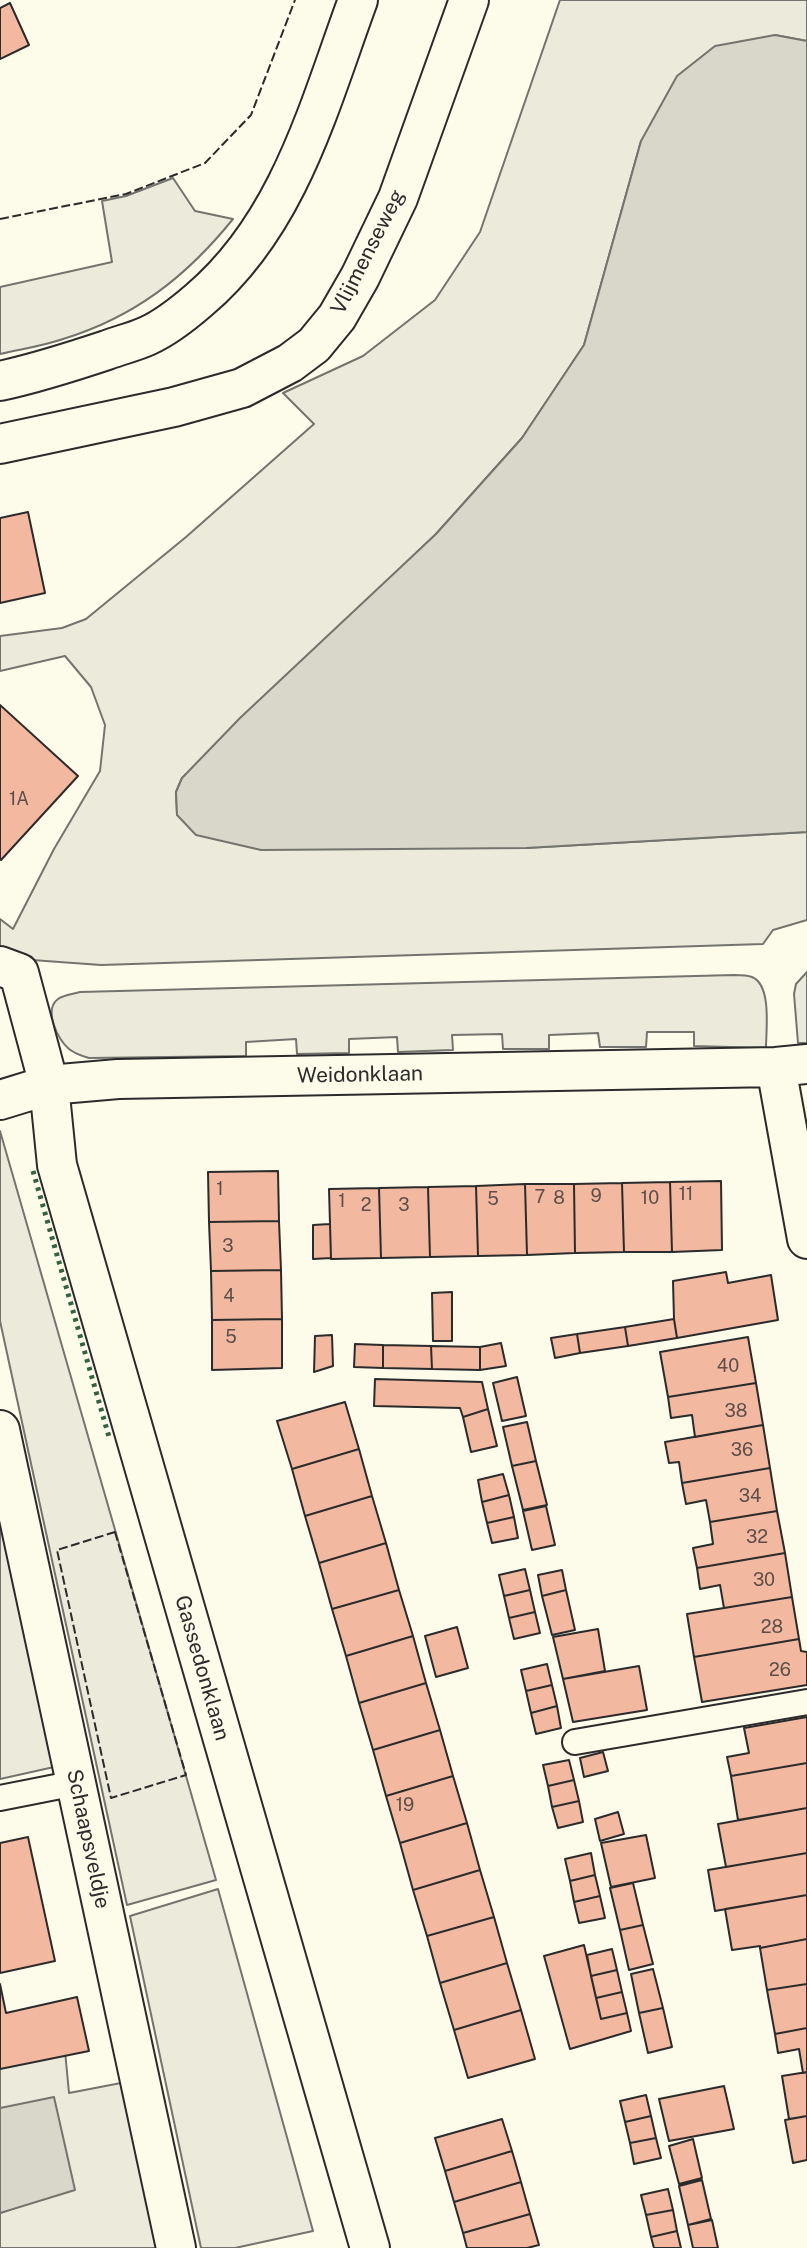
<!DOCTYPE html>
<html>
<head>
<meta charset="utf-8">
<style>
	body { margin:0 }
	canvas { display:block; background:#fdfbea }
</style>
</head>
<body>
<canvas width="807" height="2248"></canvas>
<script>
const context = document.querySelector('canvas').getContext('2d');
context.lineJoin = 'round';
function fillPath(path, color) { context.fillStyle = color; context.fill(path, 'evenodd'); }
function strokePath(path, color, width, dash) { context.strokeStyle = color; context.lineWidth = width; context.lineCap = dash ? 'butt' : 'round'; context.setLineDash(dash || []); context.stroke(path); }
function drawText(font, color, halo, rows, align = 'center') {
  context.font = font + ' "Public Sans",sans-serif'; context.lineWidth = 5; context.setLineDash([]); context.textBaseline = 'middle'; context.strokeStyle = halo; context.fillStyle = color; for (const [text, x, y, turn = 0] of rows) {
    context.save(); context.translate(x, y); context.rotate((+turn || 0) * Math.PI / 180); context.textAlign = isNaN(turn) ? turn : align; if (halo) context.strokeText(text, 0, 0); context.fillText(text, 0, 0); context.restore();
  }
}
const green = new Path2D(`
	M560,0H807V41L775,35L641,141L584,345L522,438L436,534L182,778L176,792L177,815L526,848L807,832V920L773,930L763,944L101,965L32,960L0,949V919L13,929L54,849L100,771L105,725L91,687L65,656L0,671V636L62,628L86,619L186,537L314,424L283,393L363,356L435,300L480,232Z
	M173,178L195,211L233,219C187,276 135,317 63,339C43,346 21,349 0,354V287L112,262L102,201L126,196Z
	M807,972V1043H798L794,994L796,984Z
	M734,975C739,975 747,975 752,977C772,985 766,1030 766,1048L694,1046V1032H647L646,1047H600L598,1033L549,1035V1049H503L502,1034L452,1035L453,1050L398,1052L397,1037L349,1039V1053L297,1054L296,1039L246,1042V1056L89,1058C82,1056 74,1053 69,1049C58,1040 43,1010 58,999C63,995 74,994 80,992Z
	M0,1131L216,1880L127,1905L0,1321Z
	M0,1517L54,1767L0,1779Z
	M218,1889L313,2231L235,2248H201L130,1916Z
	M62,2019L69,2093L121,2083L157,2248H0V2213L14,2208L0,2210V2033Z`);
fillPath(green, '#ecebdb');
strokePath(green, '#74746e', 2);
const water = new Path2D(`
	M775,35L807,41V832L526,848L261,850L196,835L177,815L176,792L182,778L240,718L436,534L522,438L584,345L641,141L677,76L715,46Z
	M54,2097L75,2190L0,2213V2108Z`);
fillPath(water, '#d8d7c9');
strokePath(water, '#74746e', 2);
const building = new Path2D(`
	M10,3L29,45L0,59V8Z
	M28,512L45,593L0,603V518Z
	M0,705L78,776L1,860L0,859Z
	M278,1171L279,1221L209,1222L208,1172Z
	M721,1181L722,1250L672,1252L670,1182Z
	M670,1182L672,1252H624L622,1183Z
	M622,1183L624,1252L575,1253L574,1184Z
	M525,1184H574L575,1253L527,1255Z
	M525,1184L527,1255L478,1256L476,1186Z
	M476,1186L478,1256L430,1257L428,1187Z
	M428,1187L430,1257L381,1258L379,1188Z
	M379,1188L381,1258L331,1259L329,1189Z
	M279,1221L281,1270L211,1271L209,1222Z
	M330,1224L331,1258L313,1259V1225Z
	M281,1270L282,1319L212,1320L211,1271Z
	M726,1272L728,1283L771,1275L778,1320L677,1338L674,1319L673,1281Z
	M452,1292V1341H433L432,1293Z
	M282,1319V1368L212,1370V1320Z
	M674,1319L677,1338L628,1346L625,1327Z
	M625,1327L628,1346L580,1353L577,1334Z
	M577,1334L580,1353L555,1358L551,1338Z
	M332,1335L333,1366L314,1372L315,1336Z
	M748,1337L756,1383L668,1397L660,1352Z
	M501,1343L506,1366L480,1370V1347Z
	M355,1344L383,1345V1368L354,1367Z
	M383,1345L431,1346L432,1369L383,1368Z
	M431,1346L480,1347V1370L432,1369Z
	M517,1377L526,1416L502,1421L493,1383Z
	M375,1379L482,1382L488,1409L463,1417L460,1408L374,1406Z
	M756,1383L763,1425L695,1437L692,1415L671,1418L668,1397Z
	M345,1402L359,1449L292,1469L277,1421Z
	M488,1409L497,1446L471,1452L463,1417Z
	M527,1422L536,1461L512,1466L503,1427Z
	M763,1425L770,1468L682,1483L679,1462L669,1463L665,1442Z
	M359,1449L372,1496L305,1516L292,1469Z
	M536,1461L547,1505L523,1510L512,1466Z
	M770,1468L777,1511L710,1522L706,1500L686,1504L682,1483Z
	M503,1474L509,1495L482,1502L478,1480Z
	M509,1495L514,1517L487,1523L482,1502Z
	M372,1496L386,1543L319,1563L305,1516Z
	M546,1506L555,1545L532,1550L523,1511Z
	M777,1511L785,1553L697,1568L693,1548L713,1544L710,1522Z
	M514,1517L518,1538L492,1543L487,1523Z
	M386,1543L399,1590L332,1609L319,1563Z
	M785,1553L792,1597L724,1608L720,1585L700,1589L697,1568Z
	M525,1569L530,1590L504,1596L499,1575Z
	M562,1570L566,1590L542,1596L538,1575Z
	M399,1590L413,1636L346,1656L332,1609Z
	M530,1590L535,1612L509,1618L504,1596Z
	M566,1590L575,1630L552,1635L542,1596Z
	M792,1597L799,1639L694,1657L687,1614Z
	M535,1612L540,1633L514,1639L509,1618Z
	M457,1627L468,1668L436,1677L425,1636Z
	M598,1629L605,1671L563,1679L553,1637Z
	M413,1636L426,1683L359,1703L346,1656Z
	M799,1639L801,1651L807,1652V1685L702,1702L694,1657Z
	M547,1664L552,1685L526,1691L521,1670Z
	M639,1666L647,1710L573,1722L563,1679Z
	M426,1683L440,1730L373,1750L359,1703Z
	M552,1685L557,1706L531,1713L526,1691Z
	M557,1706L561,1728L536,1734L531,1713Z
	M807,1717V1763L731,1776L727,1757L749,1753L744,1728Z
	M440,1730L453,1776L386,1796L373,1750Z
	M603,1752L608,1771L584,1777L580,1758Z
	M569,1760L574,1780L548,1786L543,1765Z
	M807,1763V1808L738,1820L731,1776Z
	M453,1776L467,1823L400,1843L386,1796Z
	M574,1780L579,1801L552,1807L548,1786Z
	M579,1801L583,1822L558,1828L552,1807Z
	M807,1808V1853L726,1867L718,1824Z
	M618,1812L624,1834L600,1841L595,1819Z
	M467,1823L480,1870L413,1890L400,1843Z
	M646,1835L655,1878L611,1887L601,1843Z
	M28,1837L55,1961L0,1973V1843Z
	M591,1853L595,1875L570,1881L565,1859Z
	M807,1853V1895L715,1911L708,1870Z
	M480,1870L494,1917L427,1936L413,1890Z
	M595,1875L600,1896L574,1902L570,1881Z
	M633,1883L643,1925L620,1930L610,1888Z
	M807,1895V1939L760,1948V1946L732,1950L725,1909Z
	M600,1896L605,1918L579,1923L574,1902Z
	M494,1917L507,1963L440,1983L427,1936Z
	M643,1925L653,1964L629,1970L620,1930Z
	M807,1939V1984L767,1990L760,1948Z
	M584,1945L601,2019L627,2013L631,2031L570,2049L544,1956Z
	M612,1949L617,1970L591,1976L587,1955Z
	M507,1963L521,2010L454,2030L440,1983Z
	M653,1969L663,2008L639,2013L631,1974Z
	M617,1970L622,1992L596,1998L591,1976Z
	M0,1984L6,2013L77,1997L89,2051L0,2069Z
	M807,1984V2028L775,2034L767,1990Z
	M622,1992L627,2013L601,2019L596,1998Z
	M663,2008L672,2047L648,2053L639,2013Z
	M521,2010L535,2059L468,2078L454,2030Z
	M807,2028V2072L803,2073L799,2049L778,2053L775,2034Z
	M807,2072V2116L789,2119L782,2076Z
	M724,2086L734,2129L669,2141L659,2099Z
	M646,2095L651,2116L625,2122L620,2101Z
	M651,2116L656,2138L630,2143L625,2122Z
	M807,2116V2160L793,2163L785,2120Z
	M502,2119L512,2151L445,2171L435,2138Z
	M656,2138L661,2158L634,2164L630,2143Z
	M693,2139L702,2178L679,2184L669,2146Z
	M512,2151L521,2182L454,2202L445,2171Z
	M702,2180L711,2219L688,2225L679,2186Z
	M521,2182L530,2214L463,2233L454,2202Z
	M668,2189L673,2210L646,2215L641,2195Z
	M673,2210L677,2231L651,2237L646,2215Z
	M530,2214L539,2245L527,2248H467L463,2233Z
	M712,2220L718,2248H693L688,2225Z
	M677,2231L681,2248H654L651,2237Z`);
fillPath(building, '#f2b8a0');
strokePath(building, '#2b2b2b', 2);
const service = new Path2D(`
	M575,1742L807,1702
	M0,1798L76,1783`);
const minor = new Path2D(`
	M0,966L19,973L49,1085L57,1165L370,2248
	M776,1067L807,1239
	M0,1100L49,1085L118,1079L776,1067L807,1064
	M0,1430L176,2248`);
const tertiary = new Path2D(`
	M0,381C37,373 71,362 107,350C120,345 134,342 147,336C165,328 184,313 199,300C289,224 319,106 358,0
	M0,444L174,407L242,388L290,363L314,345L337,317L360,277L398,198L469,0`);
strokePath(service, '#2b2b2b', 28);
strokePath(minor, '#2b2b2b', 42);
strokePath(tertiary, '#2b2b2b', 42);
strokePath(service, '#fdfbea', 24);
strokePath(minor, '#fdfbea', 38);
strokePath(tertiary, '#fdfbea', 38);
strokePath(new Path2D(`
	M33,1171L109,1437`), '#34623c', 5, [3.5, 5]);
strokePath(new Path2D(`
	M0,219L126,194L205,163L251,115L295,0
	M115,1532L186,1775L111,1798L57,1550Z`), '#2b2b2b', 2, [9, 3.5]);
drawText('18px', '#5d4e48', null, [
	["1A",19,799],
	["1",220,1189],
	["11",686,1194],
	["9",596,1196],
	["7",540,1197],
	["8",559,1198],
	["10",650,1198],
	["5",493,1199],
	["1",342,1201],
	["2",366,1205],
	["3",404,1205],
	["3",228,1246],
	["4",229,1296],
	["5",231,1337],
	["40",728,1366],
	["38",736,1411],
	["36",742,1450],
	["34",750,1496],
	["32",757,1537],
	["30",764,1580],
	["28",772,1627],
	["26",780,1670],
	["19",405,1805]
]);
drawText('21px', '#2b2b2b', '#fdfbea', [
	["Vlijmenseweg",368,252,-63],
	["Weidonklaan",360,1075,-1],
	["Gassedonklaan",202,1668,74],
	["Schaapsveldje",88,1839,78]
]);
</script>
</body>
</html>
